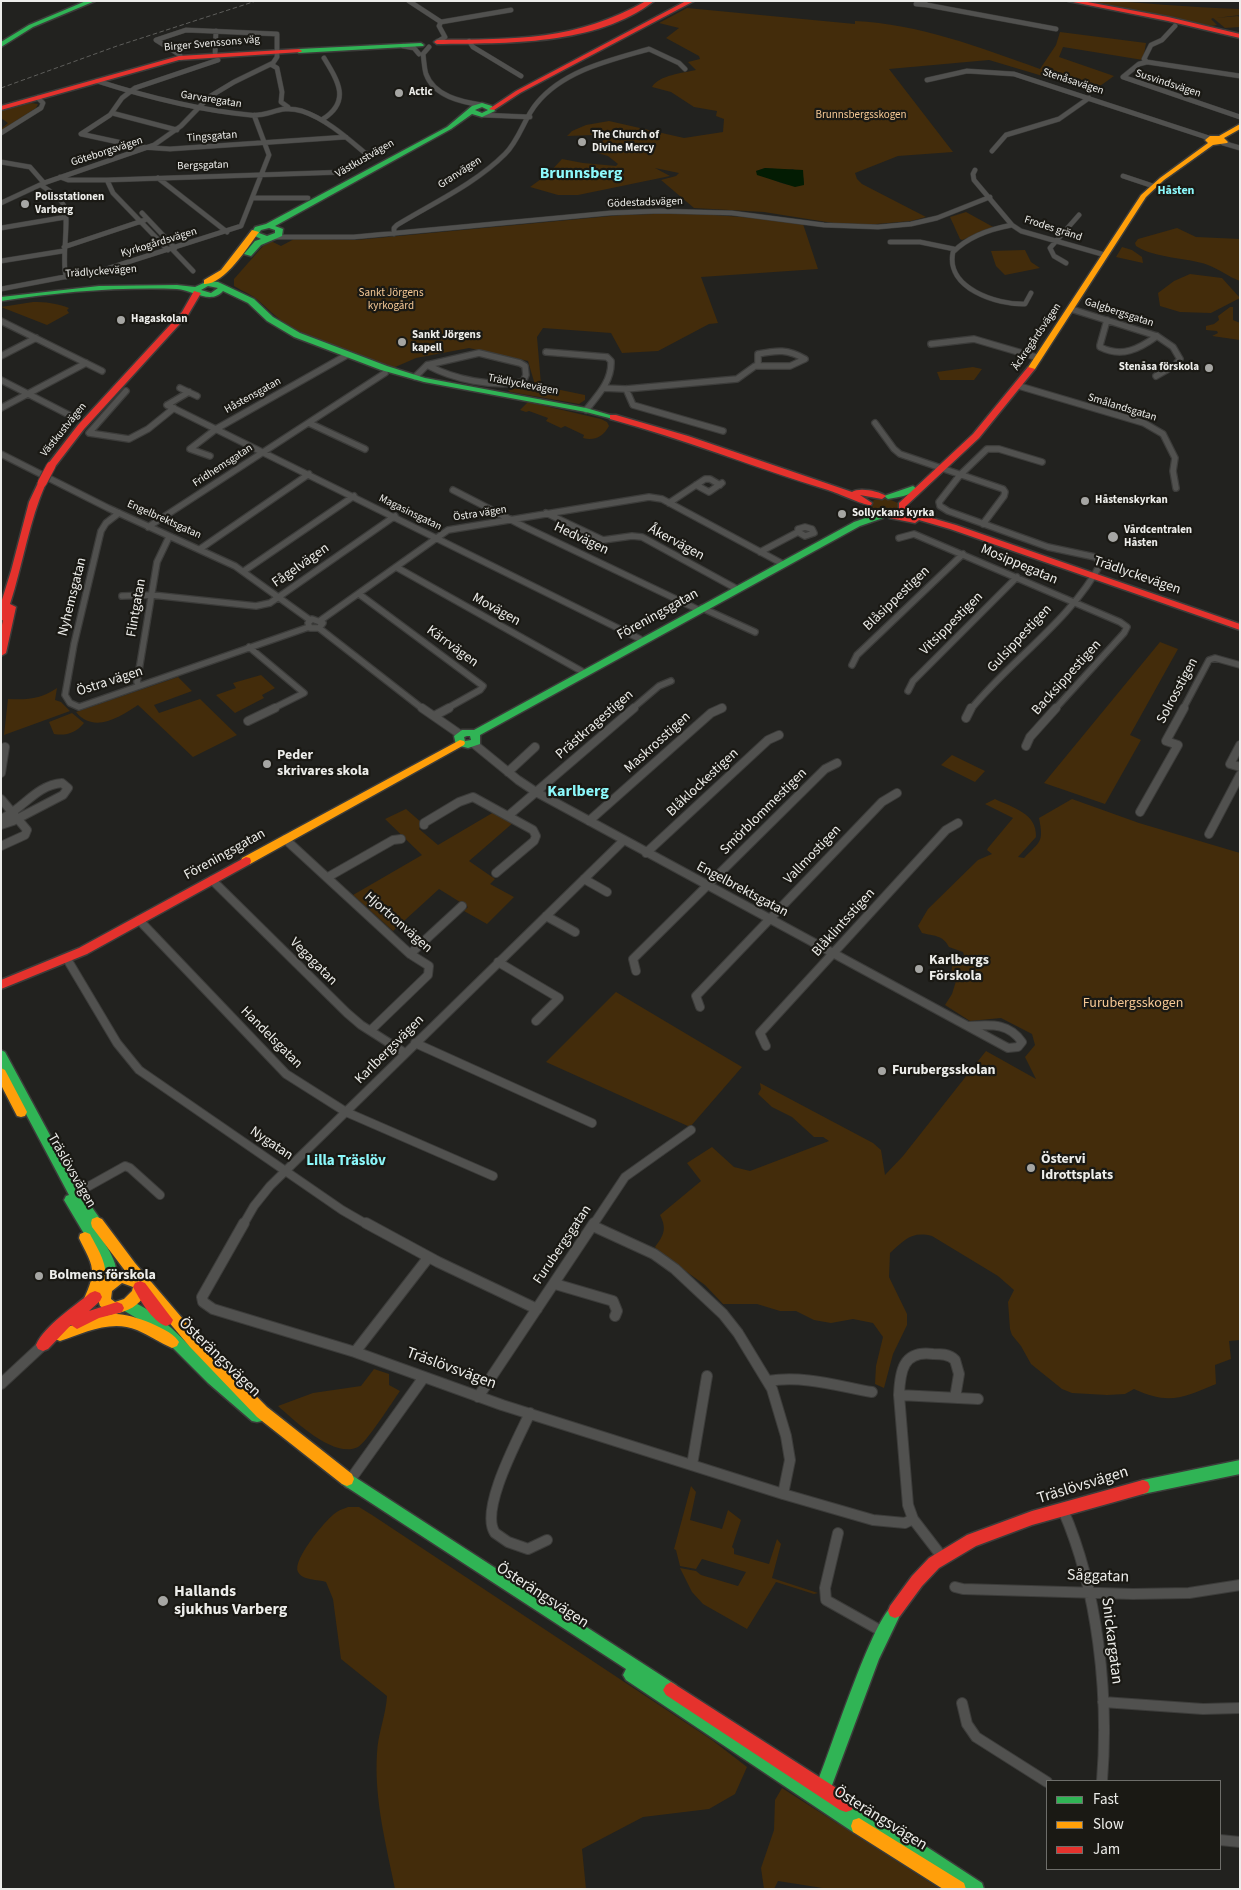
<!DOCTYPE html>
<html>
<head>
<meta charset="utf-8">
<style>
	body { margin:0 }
	#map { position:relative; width:1241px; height:1890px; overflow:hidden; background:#22221f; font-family:"Source Sans 3",sans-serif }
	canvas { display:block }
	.frame { position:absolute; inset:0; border:2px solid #ededea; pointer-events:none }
	.legend { position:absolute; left:1046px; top:1780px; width:175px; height:90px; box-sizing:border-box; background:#1a1914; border:1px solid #6e6e6a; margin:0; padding:6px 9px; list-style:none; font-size:15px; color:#ededea }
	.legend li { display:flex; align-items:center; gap:10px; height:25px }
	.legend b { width:25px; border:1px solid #6e6e6a }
</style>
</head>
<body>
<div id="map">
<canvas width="1241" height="1890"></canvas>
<div class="frame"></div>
<ul class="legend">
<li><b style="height:6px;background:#30b455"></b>Fast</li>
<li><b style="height:6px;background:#ff9f0a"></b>Slow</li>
<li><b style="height:6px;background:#e5322d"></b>Jam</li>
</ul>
</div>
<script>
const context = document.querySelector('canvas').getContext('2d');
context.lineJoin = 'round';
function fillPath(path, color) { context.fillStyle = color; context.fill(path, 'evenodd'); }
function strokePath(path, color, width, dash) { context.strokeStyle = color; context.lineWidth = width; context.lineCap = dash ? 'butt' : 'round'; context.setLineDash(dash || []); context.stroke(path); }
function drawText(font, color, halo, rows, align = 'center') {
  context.font = font + ' "Source Sans 3",sans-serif'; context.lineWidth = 4.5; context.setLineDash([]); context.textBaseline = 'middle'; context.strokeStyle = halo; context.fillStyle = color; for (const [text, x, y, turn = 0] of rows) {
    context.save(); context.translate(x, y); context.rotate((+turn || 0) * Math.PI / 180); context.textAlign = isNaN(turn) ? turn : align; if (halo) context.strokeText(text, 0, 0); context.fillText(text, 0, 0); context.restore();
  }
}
fillPath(new Path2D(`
	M1087,1C1138,1 1189,8 1240,9V15L1216,18L1238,16L1240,18V27L1225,28L1213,18L1211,19L1217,25L1212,26Z
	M687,8L855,24V21C919,24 979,47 1040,69L1056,45L1060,32L1146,43L1143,60L1063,47L1059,57L1114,76L1093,91L989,60L889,69L953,152L898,156L855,173L857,179L862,184L926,217L911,221L865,225L839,224L764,212L694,208L661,180L676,176L679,173L655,168L670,176L578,195H558L530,187L548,174L562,159L583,163L616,166L618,164L608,156L594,152L603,140L593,135L567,136L572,131L586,125L609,121L684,138L723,132L724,119L716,116L717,111L694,107L671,92L652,87C659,75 683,73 696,70L688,62L700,59L699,56L666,38L679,28L659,23ZM765,168L788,170L793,169L803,176L804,184C788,189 770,179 756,171Z
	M31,103L38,104L36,108L1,131V129L8,123L1,118V111Z
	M966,212L995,228L962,240L960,239L950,217Z
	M687,213L768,219L803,224L818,269L701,277L718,323L709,324L658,351L622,353L611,333L543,328L537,337L541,384L551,388L585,395V400L579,404L510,392L508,390L535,385L528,361L469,348L416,358L393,368C355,354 317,343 283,322C275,316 268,309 260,302C253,295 242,291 234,286V279L263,246L271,241L281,246L296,238L356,240L622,215Z
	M1177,228L1196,237L1240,239V281C1229,277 1219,269 1208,265C1187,257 1156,259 1136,246L1135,243L1138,239Z
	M1122,247L1132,250L1142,257L1143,263L1116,257Z
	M1025,250L1031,262L1040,268L1005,275L996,266L991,251Z
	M1190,274L1222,278L1240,298L1211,313L1180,312L1160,306L1158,293L1174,281Z
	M33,302C46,302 56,303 69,308L67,310L69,313L47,325L1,307Z
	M1230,307H1233V320L1240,323V340L1212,336L1218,333L1217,331L1206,330V326L1214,324L1219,320L1218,316Z
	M973,367L982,369L974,380H940L937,372Z
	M528,402L601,419L607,422L609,426C603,437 594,441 583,438L584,435L565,426L561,428L546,421L548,418L529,411L526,412L520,410Z
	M886,498L898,503L899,507L896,511L884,514L873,508L871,504L874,500Z
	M1160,642L1178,649L1130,735L1141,740L1105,804L1044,783Z
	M261,675L275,688L262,695L264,698L235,713L216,695L236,688L233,683Z
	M178,677L192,691L154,705L159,713L200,699L237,735L193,757L138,705C120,717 94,734 76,712Z
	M57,688L55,700L61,702L70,711L4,735L8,699C28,700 41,699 57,688Z
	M72,713L84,723C76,733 66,736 54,734L49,722Z
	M952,755L985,771L975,782L941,765Z
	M995,799C1013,808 1037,813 1036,837L1018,857L1024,858C1040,841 1044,843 1039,818L1072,799L1139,823L1240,853V1340L1229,1341L1231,1359L1215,1365L1216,1384C1182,1398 1169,1405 1134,1389L1125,1394L1107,1395L1072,1393L1062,1389L1031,1364L1021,1346L1012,1335L1010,1329L1008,1302L1014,1290L998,1276L932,1236C911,1231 905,1240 890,1253L889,1277L907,1314V1325L893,1354L884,1388L875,1384L876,1366L883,1337L873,1323L853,1319L831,1323L814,1320L796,1311H780L757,1304H723L705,1285L659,1252L655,1247C664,1235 667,1229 660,1215L701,1181L687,1163L712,1147L734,1167L750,1171L829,1141L823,1137H814L792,1117L772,1107L758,1094L761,1089L760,1083L873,1143L881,1150L885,1175L903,1156L986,1051L1036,1079L1025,1057L1035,1045L1032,1034L1001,1018L970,1021L945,1005L952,994L956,981L951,978L952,966L964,955L963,952L949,947C943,935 934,936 922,933L918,926L928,909L978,860L992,854L987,850L988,848L1013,818L985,804Z
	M406,809L422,823L419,829L438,845L494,812L514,822L469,861L495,879L490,884L514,897L487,924L464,911L468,907L439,889L393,931L353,895L422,855L385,819Z
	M616,992L742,1067L690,1127L546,1062Z
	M374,1369L389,1374V1385L400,1391C393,1401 366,1443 358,1447C334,1459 295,1421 278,1406L313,1393L361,1386Z
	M691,1486L696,1492L690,1520L722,1529L728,1510L741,1520L732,1547L734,1549V1554L769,1564L777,1539L781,1544L772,1578L818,1593L814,1594L776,1582L747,1629L703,1604L692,1592L680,1568L696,1571L701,1575L738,1586L746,1572L702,1559L696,1569L680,1566L676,1550L674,1549Z
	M348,1507H359L372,1515L712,1740L747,1767L735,1794L709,1809L643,1817L582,1849L586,1889H395C386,1844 374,1799 377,1753C378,1733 386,1715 387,1696L341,1659L333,1599L326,1582C318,1579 303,1581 298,1572C292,1560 325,1521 334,1514C339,1510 343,1509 348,1507Z
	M782,1788L940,1889H829L778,1881L774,1889H764L761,1868L774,1830L775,1800Z`), '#432c0b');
fillPath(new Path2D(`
	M765,168L803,170L804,185L795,187L757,175L756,171Z`), '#031c03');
const streetFar3 = new Path2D(`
	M409,1L441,22L439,26L445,37L437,42
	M917,2H923L927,5L916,4Z
	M927,5L1056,29
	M441,22L511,10
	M469,41L473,47L521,76
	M403,46L414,48L419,54
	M429,47L423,54C424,60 424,67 426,74C434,96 461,102 482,105
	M215,55L216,31
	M1147,62L1144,59L1151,45L1162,40L1175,26
	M272,65L277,68L282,92L281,102L288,107
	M1240,76L1147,62L1139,64L1123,77L1240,117
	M927,80L967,71L1014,74L1209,138
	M97,81C147,97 197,110 250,115C270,117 279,104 302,111C326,119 346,137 365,153L373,155
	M112,113L177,130
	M483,115L530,117
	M323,119C351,101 338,81 324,58
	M1,133L41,108L43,103L38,98
	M81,134L141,147L170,149L346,137
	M81,134L110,115L122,98L135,88L218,60
	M1223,143L1240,148
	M992,151L1006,135L1059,119L1089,98
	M1,162L30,167L44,183
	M975,170L973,174L974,180L1012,225L1021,231L1105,255
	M1123,176L1153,186
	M60,177L68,180H107L346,172
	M158,178L227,232
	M107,180L113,193L168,250
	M41,185C49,191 60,196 64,206C70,220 61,257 66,277
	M253,198H308
	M1,203L44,183L154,145L181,126L209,97L234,82L273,63L277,57V34L186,30L156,40L180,55L181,58
	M142,213L175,248
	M1012,225C990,229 969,236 953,252C945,288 997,305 1025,304L1031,293
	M1,228L66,217
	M394,234V228L397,225C433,203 475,184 505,154C520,139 524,118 537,103C564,70 611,60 649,49L679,63L685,69
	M273,237H354L610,213L660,211L732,213L824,225L878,227L911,224L937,218L990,197
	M890,242H920L954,249
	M64,247L145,220
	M172,249L193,271
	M1,261L63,251
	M1066,263L1054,256L1050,248L1079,215
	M1,289L106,269L241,226L269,155L254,115
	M1071,309L1073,310`);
const streetFar2 = new Path2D(`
	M1071,309L1157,336L1173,347L1180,359L1175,365L1156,376
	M1107,320L1100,345V347C1122,358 1139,349 1157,336
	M1,321L102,371
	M931,344L974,339L1039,358
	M546,352L607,357L611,361C612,381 598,395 586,410
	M479,353L520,363L525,366L526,375L523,382C492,387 455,380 427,365Z
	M1,356L36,338
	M415,377L427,365
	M1,380L75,418
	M1019,386L1144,423L1163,434L1175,458L1173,471L1176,488
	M180,388L197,396
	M603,388L626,389L737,379L755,366H790L805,359C788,349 777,350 758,354V365
	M626,389L633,405L723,431
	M126,391L89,433L129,439L148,429L174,408
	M167,405L644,641
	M167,405L189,392
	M1,408L86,363
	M309,423L365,449
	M875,423L894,449L900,454L1003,489L1005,492L1004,496L983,524
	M1,454L108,508L235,566L310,620
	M210,456L190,449L216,429L347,355
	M696,485L709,492L722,483
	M453,490L525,527L699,610
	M669,503L705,479H710L720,485
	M119,513L106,523L101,531L74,644L65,695L70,703L79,707L309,627
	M546,513L603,540L632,536L642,537L737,589
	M148,527L385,373
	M805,527L812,529L814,533L805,536L798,532V529Z
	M899,538L914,534L1120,622L1127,627L1124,633L1055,709
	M200,549L309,474
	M760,552L798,532
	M396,567L585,673
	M244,571L354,496
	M359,594L483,686L480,690L446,709
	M122,596L152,595L256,606L270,603L395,516
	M702,608L755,632
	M312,619L323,623L319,628H310L308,623Z
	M321,620L448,530L649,497L662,499L783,564
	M319,628L423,709
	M249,647L304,693L272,709
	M852,665L857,655L963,554
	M139,686L137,682L157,562L169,537
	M908,691L913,681L1017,577
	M632,709L659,686L671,681
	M720,709L722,708
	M971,709C1010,661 1072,619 1101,563L1095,557L1048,547L948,511L940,506L939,502L960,475L987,449H999L1042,462
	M1183,709L1209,660L1215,658L1240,665`);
const streetFar1 = new Path2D(`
	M422,708L461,735
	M434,716L449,708
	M966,718L971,708
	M248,721L275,708
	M474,744L518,780L536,792L1008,1048L1018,1047L1022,1042C1008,1022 990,1025 968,1026
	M1240,745L1230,764L1240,767
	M1026,746L1030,737L1056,708
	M508,772L535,747
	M1,773L5,747
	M1,799L27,830L25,835L1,846
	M1140,812L1178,745L1166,741L1184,708
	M508,816L634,708
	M1,819C23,809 36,785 62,783L68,788L63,795L13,821L1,825
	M589,821L711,713L722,708
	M424,825V823L459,802L473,797L533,830L536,836L534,841L496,873
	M1209,834L1240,775
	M285,839L410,954L429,966L428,975L371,1030
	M646,853L768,740L779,735
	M328,877L393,840L401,839
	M584,879L607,892
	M212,880L347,1013L361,1025L405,1053
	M546,916L575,932
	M139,920L286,1074L346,1112L493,1176
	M410,954L462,906
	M67,959L117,1043L139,1070L342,1210L368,1225
	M498,962L559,998L536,1021
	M636,971L633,959L825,769L837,763
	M700,1007L696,996L882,802L897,793
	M415,1043L592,1123
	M766,1046L760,1033L946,830L958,823
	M73,1195L125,1166L130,1168L160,1195
	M243,1225L254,1206L270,1186L624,840
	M593,1225L625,1177L691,1130`);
const street = new Path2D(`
	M244,1223L202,1297L203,1302L213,1309L355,1352L502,1405L783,1494L873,1520L905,1523L913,1519L943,1558
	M366,1223L438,1262L537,1309
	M593,1226L654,1254L675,1269L723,1314L738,1333L772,1389L786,1436L790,1460L783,1494
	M555,1284L613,1301L617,1311L615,1316
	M355,1352L428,1258
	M768,1381C803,1375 838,1386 872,1392
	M1,1384L43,1345
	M899,1395C900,1371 903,1350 933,1354C941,1354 949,1354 955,1360L959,1374L955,1398
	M478,1397L594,1223
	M530,1413C519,1437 479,1510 495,1533L508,1542L528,1549L547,1540
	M692,1465L707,1376
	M348,1483L424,1377
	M1063,1510C1098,1590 1109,1695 1102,1781
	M913,1519L908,1505L899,1395L978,1399
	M838,1533L825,1588L826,1600L883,1632
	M955,1587L963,1589L1133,1594L1189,1593L1240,1585
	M1103,1702L1203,1709L1240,1708
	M962,1703L967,1724L976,1737L1047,1782
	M1220,1840L1240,1842`);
const fast = new Path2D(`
	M86,1H95L33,27L1,47V42L29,25Z
	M421,43L424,45L423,46L299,53L296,51L299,49Z
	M482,103L492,106L495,111L482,117L472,114L451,129L275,226L283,229L282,236L261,245L251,256L244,254L255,241L261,239L251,234L255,227L266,224L447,127L472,106ZM482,107L488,110L482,113L475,110ZM269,228L275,230V233L267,236L259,233L261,230Z
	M208,281L218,282L254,299L273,317L300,333L387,366L425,378L586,408L617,417L613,419L586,412L424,382L381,370L294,337L267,321L248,303L223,291C211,305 192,290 177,289C118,287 59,292 1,301V297L99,286L177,285L195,287ZM208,286L218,288L211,293L201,290Z
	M913,486L917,489C909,496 899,497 888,499L884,496Z
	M880,513L883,514V518L860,526L480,735V744L468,748L456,745L454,736L462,730H474L854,522ZM467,736H470L471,740L465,741L464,737Z
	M1,1050L5,1052L79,1189L103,1223L102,1227H94C105,1245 124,1266 114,1287L109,1289L104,1287C102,1281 104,1272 102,1264L64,1200L66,1196L69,1195L1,1067Z
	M128,1300C162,1313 184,1341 209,1366C226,1382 244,1397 262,1411L264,1416L262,1421L257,1422L252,1421L208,1383L153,1328L123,1310L121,1306L123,1302Z
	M1240,1460V1474L1143,1494L1138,1492L1136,1487L1138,1482L1143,1480Z
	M347,1472L676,1685L679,1690L676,1696L815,1788C828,1759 874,1612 895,1604L900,1606L902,1611L879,1659L828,1796L838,1803L840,1798L846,1796L852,1798L982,1883L984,1889H961L867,1827L865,1832L859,1834L853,1832L626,1680L623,1675L626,1669L342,1484L340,1479L342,1474Z`);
const slow = new Path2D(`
	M1240,124V129L1224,138L1228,142L1227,143L1213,145L1164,180L1146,197L1035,369L1028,371L1027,369L1141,195L1160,178L1208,143L1205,140L1210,136H1219Z
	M252,230L259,232C248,247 224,285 204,284V280L221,270Z
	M460,740L464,741L465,743L464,745L250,864H242L241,861L242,858Z
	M1,1068L5,1070L25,1108L27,1112L25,1116L21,1117L17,1116L1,1085Z
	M97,1217L102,1219L135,1263L200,1339L267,1407L352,1474L354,1479L352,1484L347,1486L342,1484L257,1417L190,1347L145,1294C139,1306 128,1311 115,1314C129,1313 173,1329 179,1342L177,1346L172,1348C160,1343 149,1335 137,1330C111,1319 84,1333 60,1341L55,1339L53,1335L55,1331L95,1318L113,1314L100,1306L98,1299L95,1305L90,1307L85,1305L83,1301C98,1269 93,1267 79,1238L80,1234L85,1232L90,1234C97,1248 108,1263 105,1280L122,1271L126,1272L92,1227L91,1223L92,1219ZM122,1283L133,1287L132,1291L124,1299L115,1302L111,1299L112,1291Z
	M859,1818L964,1883L966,1889H943L853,1832L851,1826L853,1820Z`);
const jam = new Path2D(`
	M646,1H654C596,46 506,43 437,44L434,42L437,40C515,39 576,41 646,1Z
	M686,1H694L520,93L494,110L489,109L516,91Z
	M1068,1H1082L1168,17L1240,34V38L1168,21Z
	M299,49L302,51L301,52L179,60L1,110V106L179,56Z
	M194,291L201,293L188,315L84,429L54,468H48V464L78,425L182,312Z
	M1028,367L1035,369L979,438L906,506L918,514L956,525L1240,624V630L950,529L919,520L915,523L889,518V514L909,516L899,510V503L973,434Z
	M610,415H616L688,436L852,492C859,487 879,491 886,496L882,499L860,495L872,503L871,505C865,506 838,493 828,490C755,468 685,439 610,419Z
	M42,480L46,483C29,521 23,564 10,604L16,607L6,653L1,656V630L3,620L1,621V603L11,571L29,502L38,483Z
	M246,857L250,858L251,861L250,864L87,954L1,989V980L79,948Z
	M140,1281L145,1283L173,1320L171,1324L166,1326C152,1321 140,1300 133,1287L135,1283Z
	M95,1291L100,1293L102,1297L100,1301L89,1311L117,1302L122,1304L124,1308L122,1312L99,1318L77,1329L71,1325L48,1349L43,1351L38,1349L36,1345C45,1325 74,1307 90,1293Z
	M1143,1480L1148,1482L1150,1487L1148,1492L1143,1494L1032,1525L976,1546L939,1568L922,1586L900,1616L895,1618L890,1616L888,1611L890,1606L912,1576L929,1558L967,1535L1032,1511Z
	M671,1682L852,1798L854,1804L852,1810L846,1812L840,1810L666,1695L663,1690L666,1685Z`);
strokePath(streetFar3, '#3c3c3a', 5.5);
strokePath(streetFar2, '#3c3c3a', 8);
strokePath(streetFar1, '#3c3c3a', 10);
strokePath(street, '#3c3c3a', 12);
strokePath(fast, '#3c3c3a', 3);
strokePath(slow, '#3c3c3a', 3);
strokePath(jam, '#3c3c3a', 3);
strokePath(streetFar3, '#51514f', 4.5);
strokePath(streetFar2, '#51514f', 5.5);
strokePath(streetFar1, '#51514f', 8);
strokePath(street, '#51514f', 10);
fillPath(fast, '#30b455');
fillPath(slow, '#ff9f0a');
fillPath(jam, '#e5322d');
strokePath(new Path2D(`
	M1,88L117,46L256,1`), '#5e5e5b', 1, [4.5, 2.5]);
const jamBridge = new Path2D(`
	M42,483L51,466`);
strokePath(jamBridge, '#3c3c3a', 11, []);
strokePath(jamBridge, '#e5322d', 9);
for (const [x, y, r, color] of [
	[399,93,5,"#a6a6a3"],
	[582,142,5,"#a6a6a3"],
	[25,204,5,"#a6a6a3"],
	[121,320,5,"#a6a6a3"],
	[402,342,5,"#a6a6a3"],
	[1209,368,5,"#a6a6a3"],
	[1085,501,5,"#a6a6a3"],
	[842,514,5,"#a6a6a3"],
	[1113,537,6,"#a6a6a3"],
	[267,764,5,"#a6a6a3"],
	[919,969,5,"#a6a6a3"],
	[882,1071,5,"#a6a6a3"],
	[1031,1168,5,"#a6a6a3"],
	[39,1276,5,"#a6a6a3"],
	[163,1601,6,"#a6a6a3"]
]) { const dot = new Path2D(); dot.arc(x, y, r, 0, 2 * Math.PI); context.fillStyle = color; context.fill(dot); strokePath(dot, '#1a1914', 2); }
drawText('11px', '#ededea', '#1a1914', [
	["Birger Svenssons väg",212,44,-5],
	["Stenåsavägen",1073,82,18],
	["Susvindsvägen",1168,84,18],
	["Garvaregatan",211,100,9],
	["Tingsgatan",212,137,-4],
	["Göteborgsvägen",107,152,-18],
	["Västkustvägen",365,159,-30],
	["Bergsgatan",203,166,-2],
	["Granvägen",460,173,-33],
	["Gödestadsvägen",645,203,-2],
	["Frodes gränd",1053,229,18],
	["Kyrkogårdsvägen",159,243,-17],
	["Trädlyckevägen",101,272,-4],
	["Galgbergsgatan",1119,313,18],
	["Äckregårdsvägen",1037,337,-56],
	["Trädlyckevägen",523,385,11],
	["Håstensgatan",253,396,-29],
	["Smålandsgatan",1122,408,17],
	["Västkustvägen",64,430,-51],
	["Fridhemsgatan",223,466,-33],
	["Magasinsgatan",410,513,26],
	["Östra vägen",480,514,-9],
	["Engelbrektsgatan",164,520,24]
]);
drawText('bold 11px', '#ededea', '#1a1914', [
	["Actic",409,93],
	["The Church of",592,136],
	["Divine Mercy",592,149],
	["Polisstationen",35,198],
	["Varberg",35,211],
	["Hagaskolan",131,320],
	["Sankt Jörgens",412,336],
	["kapell",412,349],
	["Stenåsa förskola",1199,368,"right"],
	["Håstenskyrkan",1095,501],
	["Sollyckans kyrka",852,514],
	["Vårdcentralen",1124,531],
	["Håsten",1124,544]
], 'left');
drawText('11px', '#f6c996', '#1a1914', [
	["Brunnsbergsskogen",861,116],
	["Sankt Jörgens",391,294],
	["kyrkogård",391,307]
]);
drawText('bold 12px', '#8cf8fb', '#1a1914', [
	["Håsten",1176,191]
]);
drawText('14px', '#ededea', '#1a1914', [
	["Hedvägen",581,539,25],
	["Åkervägen",676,543,28],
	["Mosippegatan",1019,565,23],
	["Fågelvägen",301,566,-35],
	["Trädlyckevägen",1137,576,19],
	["Nyhemsgatan",73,597,-76],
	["Blåsippestigen",897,599,-44],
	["Flintgatan",137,608,-80],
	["Movägen",496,610,29],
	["Föreningsgatan",658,615,-29],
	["Vitsippestigen",952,624,-45],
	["Gulsippestigen",1020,639,-47],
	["Kärrvägen",452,647,36],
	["Backsippestigen",1067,678,-48],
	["Östra vägen",110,682,-18],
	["Solrosstigen",1178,691,-62],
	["Prästkragestigen",595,725,-41],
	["Maskrosstigen",658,743,-42],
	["Blåklockestigen",703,783,-43],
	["Smörblommestigen",764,812,-45],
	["Föreningsgatan",225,855,-29],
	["Vallmostigen",813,855,-46],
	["Engelbrektsgatan",742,890,28],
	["Hjortronvägen",398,923,41],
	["Blåklintsstigen",844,923,-48],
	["Vegagatan",313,962,45],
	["Handelsgatan",271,1038,45],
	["Karlbergsvägen",390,1050,-45],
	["Nygatan",271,1144,34],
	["Träslövsvägen",71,1171,60],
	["Furubergsgatan",563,1245,-56]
]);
drawText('bold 14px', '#ededea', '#1a1914', [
	["Peder",277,756],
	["skrivares skola",277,772],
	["Karlbergs",929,961],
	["Förskola",929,977],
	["Furubergsskolan",892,1071],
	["Östervi",1041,1160],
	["Idrottsplats",1041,1176],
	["Bolmens förskola",49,1276]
], 'left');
drawText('14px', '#f6c996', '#1a1914', [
	["Furubergsskogen",1133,1004]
]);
drawText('bold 15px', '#8cf8fb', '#1a1914', [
	["Lilla Träslöv",346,1162]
]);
drawText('bold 16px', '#8cf8fb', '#1a1914', [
	["Brunnsberg",581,174]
]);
drawText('bold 16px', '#8cf8fb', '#1a1914', [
	["Karlberg",578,792]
]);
drawText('16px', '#ededea', '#1a1914', [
	["Österängsvägen",219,1358,44],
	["Träslövsvägen",451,1369,20],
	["Träslövsvägen",1083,1486,-17],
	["Såggatan",1098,1577,2],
	["Österängsvägen",542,1596,33],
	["Snickargatan",1111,1641,83],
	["Österängsvägen",880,1819,32]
]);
drawText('bold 16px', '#ededea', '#1a1914', [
	["Hallands",174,1592],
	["sjukhus Varberg",174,1610]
], 'left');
</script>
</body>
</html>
